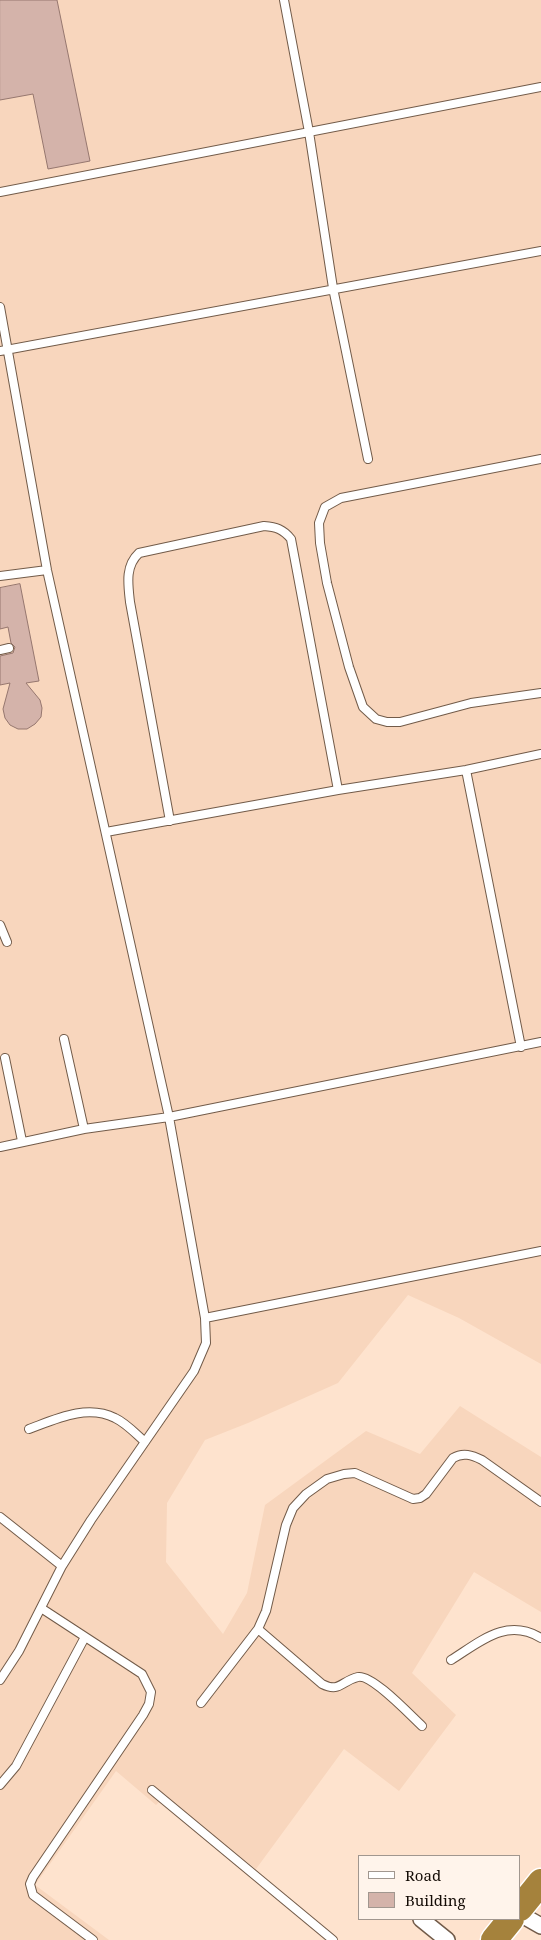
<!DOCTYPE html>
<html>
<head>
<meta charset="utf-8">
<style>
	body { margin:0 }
	#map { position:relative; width:541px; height:1940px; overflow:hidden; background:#fee3ce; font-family:"Noto Serif",serif }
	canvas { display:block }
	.legend { position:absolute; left:358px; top:1855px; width:162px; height:65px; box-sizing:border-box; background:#fff4eb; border:1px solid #a1978f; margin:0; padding:6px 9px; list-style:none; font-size:15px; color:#130b05 }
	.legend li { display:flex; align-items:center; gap:10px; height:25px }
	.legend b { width:25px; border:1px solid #a1978f }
</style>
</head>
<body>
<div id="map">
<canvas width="541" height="1940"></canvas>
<ul class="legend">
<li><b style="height:6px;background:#fff"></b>Road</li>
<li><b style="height:14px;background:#d4b3aa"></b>Building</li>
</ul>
</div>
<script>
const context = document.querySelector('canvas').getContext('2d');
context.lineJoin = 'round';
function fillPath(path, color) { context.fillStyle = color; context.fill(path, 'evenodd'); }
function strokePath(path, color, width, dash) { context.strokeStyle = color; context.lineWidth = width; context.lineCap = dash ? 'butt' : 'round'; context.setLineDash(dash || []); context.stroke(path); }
fillPath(new Path2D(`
	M0,0H541V1364L459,1318L408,1295L338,1383L248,1423L205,1440L167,1503L166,1562L223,1634L247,1593L265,1505L366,1431L420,1454L460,1406L541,1457V1612L474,1572L412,1673L456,1715L399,1791L344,1749L256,1869L163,1798L156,1805L116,1771L35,1885L109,1940H0Z`), '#f8d6bd');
const building = new Path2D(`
	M0,0H57L90,161L48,169L33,94L0,100Z
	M20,584L39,681L26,683L40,700L42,708L41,717L35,724L27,729H18L10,725L5,718L3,709L10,683L0,685V656L13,653L15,647L11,643L8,627L0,629V588Z`);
fillPath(building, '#d4b3aa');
strokePath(building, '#96776f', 1);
const lane = new Path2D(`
	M284,0L309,132L333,288L368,459
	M0,192L541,87
	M0,307L47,570L169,1117L205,1318L206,1343L194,1371L91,1520L62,1566L19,1651L0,1680
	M0,351L541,251
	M541,459L341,498L325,507L319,523L320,543L327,583L349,667L363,707L376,719L387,722H400L471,703L541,693
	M0,576L47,570
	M0,650L9,648
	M466,770L521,1047
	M170,821L130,602C128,584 125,566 139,553L264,526C276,527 283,529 291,539L338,790
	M106,832L338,790L466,770L541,754
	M0,925L7,942
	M64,1039L84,1129
	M5,1058L22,1141
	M0,1147L84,1129L169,1117L541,1042
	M205,1318L541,1251
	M29,1429C56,1419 87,1404 115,1418C126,1423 136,1434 145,1442
	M0,1517L62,1566
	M41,1608L142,1674L151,1692L149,1704L143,1715L33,1877L30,1884L33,1895L93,1940
	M258,1629L322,1684C340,1693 341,1681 358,1677C372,1674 411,1716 422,1726
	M451,1660C480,1642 506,1617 541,1638
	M201,1703L258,1629L266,1611L286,1525L293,1508L306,1494L327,1479L344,1474L355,1473L413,1499L420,1498L426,1494L453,1458C463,1452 472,1455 482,1460L541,1502
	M0,1785L16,1766L85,1637
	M152,1790L333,1940`);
const street = new Path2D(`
	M520,1914L541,1926
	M421,1919L447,1940`);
const highway = new Path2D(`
	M520,1908L541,1882
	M494,1940L511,1919`);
strokePath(lane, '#725b49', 10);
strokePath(street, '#725b49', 18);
strokePath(highway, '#fff', 29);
strokePath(lane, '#fff', 8);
strokePath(street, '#fff', 15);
strokePath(highway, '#a5823c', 26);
</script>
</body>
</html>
